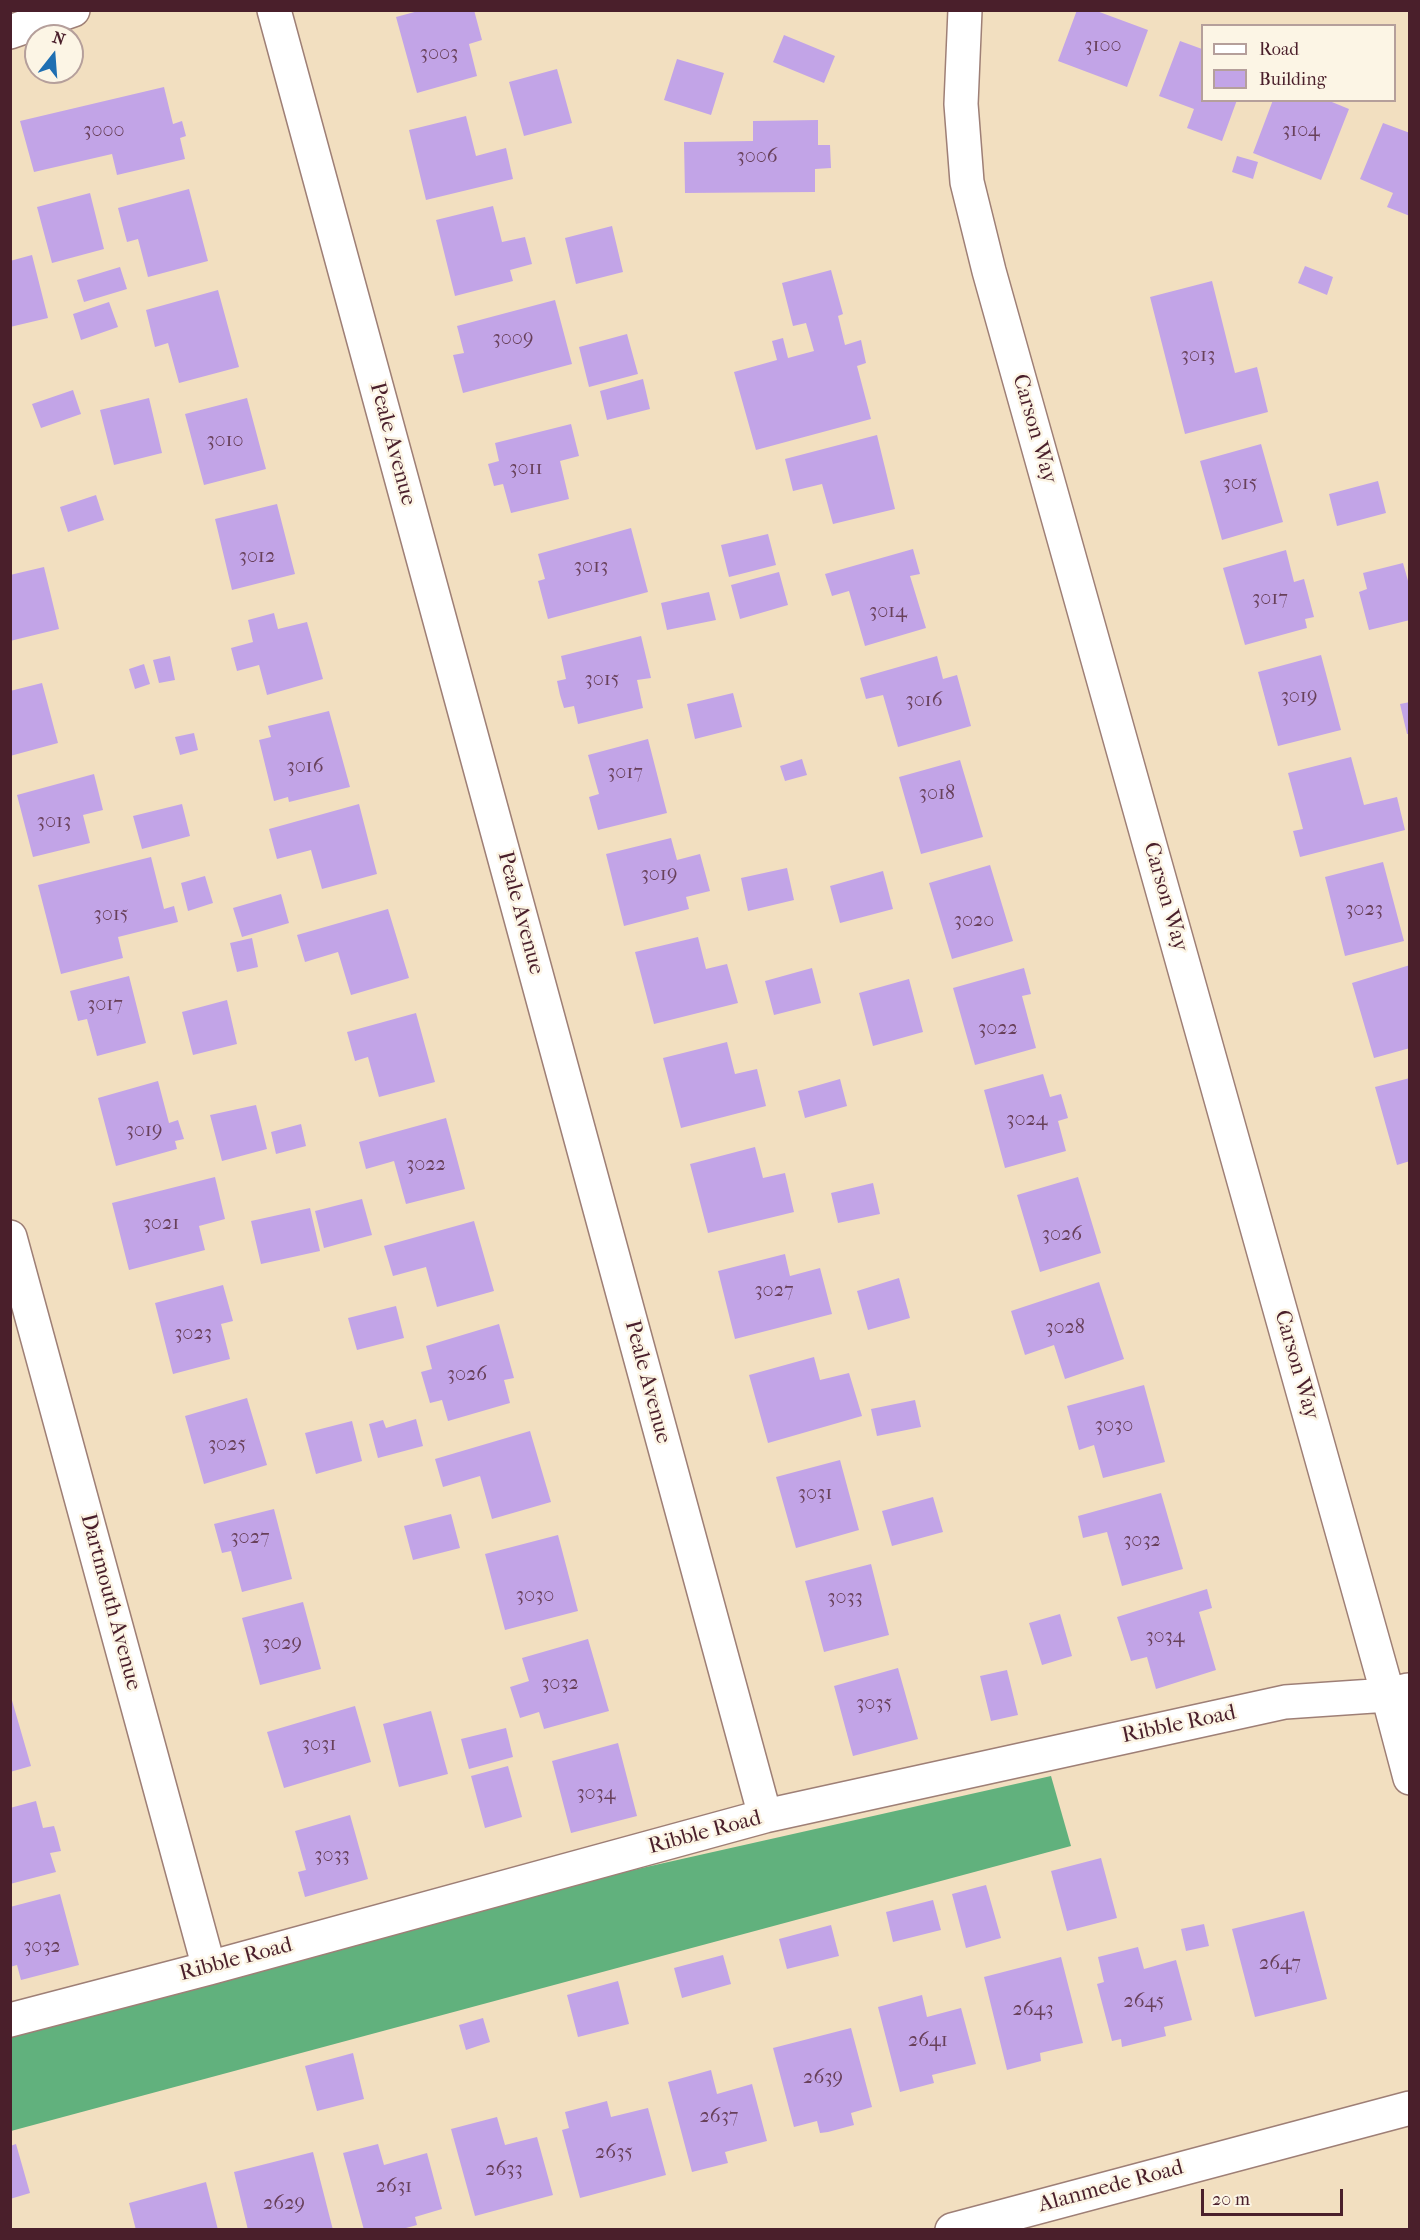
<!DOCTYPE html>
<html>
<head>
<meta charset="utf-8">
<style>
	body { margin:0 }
	#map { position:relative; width:1420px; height:2240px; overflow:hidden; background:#f2dfc0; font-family:"IM FELL French Canon",serif }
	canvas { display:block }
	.frame { position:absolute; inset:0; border:12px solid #4a1f2b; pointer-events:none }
	.legend { position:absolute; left:1201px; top:24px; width:195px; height:78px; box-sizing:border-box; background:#fcf5e5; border:2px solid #b59f9b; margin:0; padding:8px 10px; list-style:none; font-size:18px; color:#4a1f2b }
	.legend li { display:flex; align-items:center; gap:12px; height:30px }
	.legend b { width:30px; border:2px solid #b59f9b }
	.north { position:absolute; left:24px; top:24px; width:60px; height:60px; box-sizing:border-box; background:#fcf5e5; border:2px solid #b59f9b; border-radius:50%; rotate:17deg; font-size:16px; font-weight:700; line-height:24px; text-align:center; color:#4a1f2b }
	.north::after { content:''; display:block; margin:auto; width:21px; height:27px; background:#1f6fb2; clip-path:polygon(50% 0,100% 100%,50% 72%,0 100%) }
	.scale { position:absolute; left:1201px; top:2189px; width:142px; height:27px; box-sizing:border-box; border:3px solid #4a1f2b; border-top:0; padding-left:8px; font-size:18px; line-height:21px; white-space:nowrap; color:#4a1f2b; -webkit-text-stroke:4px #fcf5e5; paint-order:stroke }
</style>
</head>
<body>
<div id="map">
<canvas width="1420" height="2240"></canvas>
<div class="frame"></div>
<ul class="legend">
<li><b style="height:8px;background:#fff"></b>Road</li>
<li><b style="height:16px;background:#c2a4e7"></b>Building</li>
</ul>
<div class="north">N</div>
<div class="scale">20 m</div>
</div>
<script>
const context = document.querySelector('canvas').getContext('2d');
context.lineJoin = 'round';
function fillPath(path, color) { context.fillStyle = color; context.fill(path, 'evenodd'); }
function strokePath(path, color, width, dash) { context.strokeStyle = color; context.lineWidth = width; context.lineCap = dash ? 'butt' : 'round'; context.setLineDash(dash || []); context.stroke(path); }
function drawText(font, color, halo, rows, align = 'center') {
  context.font = font + ' "IM FELL French Canon",serif'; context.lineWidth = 5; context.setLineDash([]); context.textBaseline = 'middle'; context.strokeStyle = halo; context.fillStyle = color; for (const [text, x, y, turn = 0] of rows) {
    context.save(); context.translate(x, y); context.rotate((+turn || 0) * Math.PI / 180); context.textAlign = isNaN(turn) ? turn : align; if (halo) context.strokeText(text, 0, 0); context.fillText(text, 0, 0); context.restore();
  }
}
fillPath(new Path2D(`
	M1051,1776L1071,1846L11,2131V2037L624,1872Z`), '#61b17d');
fillPath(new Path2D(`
	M422,10L460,12L474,10L482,40L469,44L477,76L417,93L396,17Z
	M1077,10H1094L1148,30L1127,87L1058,61Z
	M784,35L835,56L824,83L773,62Z
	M1180,41L1202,49V100H1237L1222,141L1187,128L1194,109L1159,96Z
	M677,59L724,73L711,115L664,100Z
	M557,69L572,123L524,136L509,82Z
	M164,87L173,124L182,121L186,136L180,138L185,159L117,175L112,154L34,172L20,121Z
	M1273,100L1284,102L1285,100H1327L1349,109L1321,180L1253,153Z
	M466,116L476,156L506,148L513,179L426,200L409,130Z
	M818,120V145H830L831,168L815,169V192L685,193L684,142L753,141V121Z
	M1383,123L1410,133V216L1387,207L1393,193L1360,179Z
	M1237,156L1258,162L1253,179L1232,172Z
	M189,189L208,261L148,277L138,239L127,242L118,208Z
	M90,193L104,249L52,263L37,207Z
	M493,206L502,242L525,237L532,264L510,270L513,281L455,296L436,220Z
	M612,226L623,272L576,284L565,238Z
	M32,255L48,318L10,327V261Z
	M1305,266L1333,277L1327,295L1298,283Z
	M120,267L127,289L84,302L77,280Z
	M831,270L843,314L838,316L845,345L861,340L866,363L857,366L871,419L756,450L734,372L777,360L772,341L783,338L788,358L814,351L806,323L793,326L782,283Z
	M1212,281L1235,373L1257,367L1268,412L1185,434L1150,297Z
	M218,290L239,367L179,383L168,343L155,347L146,310Z
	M555,300L572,364L463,393L453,355L464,353L457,326Z
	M109,302L118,327L81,340L73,314Z
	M627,334L638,374L589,387L579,347Z
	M643,379L650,409L607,420L600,391Z
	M73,390L81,414L41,428L32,404Z
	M149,398L162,453L114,465L100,410Z
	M247,398L266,469L204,485L185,414Z
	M571,424L579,456L560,461L569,499L511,513L503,484L494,486L488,464L499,461L495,443Z
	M877,435L895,509L833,524L822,484L793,491L785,459Z
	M1261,444L1283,522L1222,540L1200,461Z
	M1378,481L1386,513L1337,526L1329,494Z
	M96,495L104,520L68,532L60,507Z
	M277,504L295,574L232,590L215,519Z
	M631,528L648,592L548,619L538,581L545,579L538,554Z
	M768,534L776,565L729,577L721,545Z
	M913,549L920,574L910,576L926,628L865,646L849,591L832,596L825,574Z
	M1286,550L1294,582L1304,579L1314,617L1305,619L1307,628L1245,645L1223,568Z
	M1403,563L1410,588V620L1369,630L1359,592L1367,589L1363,573Z
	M44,567L59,629L10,641V575Z
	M779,572L788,605L740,619L731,585Z
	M709,592L716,620L667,630L661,603Z
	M274,613L278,629L307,622L323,679L267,695L259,665L237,671L231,648L253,642L248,620Z
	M641,636L651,678L637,680L643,708L578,724L574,706L564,708L560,695L557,681L566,679L561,656Z
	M1321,655L1341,730L1278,746L1258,672Z
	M170,656L175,680L159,683L153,660Z
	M937,656L943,679L957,675L971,726L898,747L883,695L866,699L860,678Z
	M144,664L150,684L135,689L129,669Z
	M42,683L58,743L10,756V691Z
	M733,693L742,727L695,739L687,704Z
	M1410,702V734H1407L1400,704Z
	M329,711L350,787L289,802L288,797L274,801L259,740L271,737L268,726Z
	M194,733L198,750L180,755L175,737Z
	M648,739L667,813L598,830L589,797L599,794L588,755Z
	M1351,757L1364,805L1397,797L1405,830L1300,857L1293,831L1303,829L1288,773Z
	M802,759L807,775L785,781L780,766Z
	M960,760L983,837L921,854L899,777Z
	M94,774L103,810L83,815L90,843L33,857L17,795Z
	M182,804L190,836L142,849L133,816Z
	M359,804L377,874L322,889L311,850L277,859L269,829Z
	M671,838L677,860L700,854L710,891L686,897L689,909L624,926L606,854Z
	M151,857L164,909L174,906L178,922L118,937L123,958L61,974L38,885Z
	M1383,862L1404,941L1345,956L1325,877Z
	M990,865L1013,941L952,959L929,883Z
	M787,868L794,900L748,911L741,878Z
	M883,871L893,909L840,923L830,886Z
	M205,876L213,903L188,911L181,883Z
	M281,894L289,923L242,937L233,908Z
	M388,909L409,978L351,995L338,952L305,962L297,935Z
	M698,937L706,969L727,964L738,1003L654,1024L635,952Z
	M252,938L258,967L237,972L230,943Z
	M1410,965V1048L1374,1058L1352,983Z
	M812,968L821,1003L774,1015L765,981Z
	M1024,968L1031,994L1022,996L1036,1048L975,1065L953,988Z
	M129,976L146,1043L97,1056L87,1019L78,1021L70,991Z
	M909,979L923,1032L873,1046L859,993Z
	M227,1000L237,1044L193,1055L182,1012Z
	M416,1013L435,1082L379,1097L368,1057L355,1061L347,1032Z
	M727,1042L735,1074L757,1069L766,1106L681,1128L663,1058Z
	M1043,1074L1050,1097L1061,1094L1068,1118L1058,1121L1066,1151L1005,1168L984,1090Z
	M1410,1078V1161L1397,1165L1375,1087Z
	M840,1079L847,1106L805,1118L798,1091Z
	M158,1081L169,1123L178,1120L184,1139L175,1141L177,1149L116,1166L98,1098Z
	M256,1105L267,1149L222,1161L210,1115Z
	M446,1118L465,1189L406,1204L394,1161L366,1169L359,1142Z
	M301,1124L306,1146L276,1154L271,1132Z
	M755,1147L763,1178L785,1173L794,1212L708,1233L690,1164Z
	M215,1177L225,1219L199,1226L205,1250L129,1270L112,1203Z
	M1078,1177L1101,1253L1040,1272L1017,1195Z
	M873,1183L880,1214L838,1223L831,1193Z
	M362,1199L372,1235L324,1248L315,1211Z
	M310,1208L320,1251L261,1264L251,1221Z
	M474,1221L494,1291L437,1307L426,1267L393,1276L384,1246Z
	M785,1254L790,1276L820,1268L832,1314L735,1339L718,1271Z
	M899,1278L910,1318L868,1330L857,1291Z
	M1099,1282L1124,1359L1065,1379L1054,1345L1025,1355L1011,1311Z
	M223,1285L233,1321L221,1324L230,1359L173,1374L155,1303Z
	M396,1306L404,1338L357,1350L348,1318Z
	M499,1324L514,1378L504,1380L510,1403L448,1421L442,1400L430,1403L421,1372L432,1369L426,1346Z
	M814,1357L820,1380L849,1373L862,1416L768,1443L749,1375Z
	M1144,1385L1165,1462L1103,1478L1094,1445L1079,1450L1067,1406Z
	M247,1398L267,1465L204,1484L185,1416Z
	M915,1400L921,1427L877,1436L871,1409Z
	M416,1419L423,1446L378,1458L369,1424L383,1420L386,1428Z
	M352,1421L362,1461L316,1474L305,1433Z
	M530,1431L551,1502L492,1519L480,1476L443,1487L435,1459Z
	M840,1460L859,1530L796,1548L776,1477Z
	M1161,1493L1183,1569L1122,1586L1107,1532L1083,1538L1078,1516Z
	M933,1497L943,1532L892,1546L882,1511Z
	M274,1509L292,1579L242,1592L231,1551L222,1553L214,1524Z
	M451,1514L460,1548L413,1560L404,1526Z
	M558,1535L578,1611L505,1630L485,1554Z
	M871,1564L889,1635L824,1652L805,1581Z
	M1207,1589L1212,1608L1199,1612L1216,1670L1156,1689L1147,1657L1131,1661L1117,1617Z
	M303,1602L321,1669L260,1685L242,1618Z
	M1060,1614L1072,1656L1042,1665L1029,1623Z
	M588,1639L609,1711L544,1729L539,1712L520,1718L510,1687L529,1681L522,1658Z
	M898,1668L918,1739L853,1756L834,1686Z
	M1007,1670L1018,1715L991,1721L980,1676Z
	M11,1697L31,1766L10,1772V1698Z
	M355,1706L371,1762L284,1788L267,1732Z
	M431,1711L448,1774L399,1787L383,1724Z
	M506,1728L513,1757L469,1769L461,1739Z
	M618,1743L637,1816L571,1833L552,1761Z
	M508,1766L522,1817L485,1828L471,1776Z
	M36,1801L43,1828L54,1826L56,1832L61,1851L50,1853L56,1872L10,1884V1808Z
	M350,1815L368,1879L305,1897L298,1872L306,1870L295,1831Z
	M1101,1858L1117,1918L1067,1931L1051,1871Z
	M986,1885L1001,1938L966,1948L952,1894Z
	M60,1894L79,1965L21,1980L17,1965L10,1967V1907Z
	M933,1900L941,1930L893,1942L886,1912Z
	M1304,1911L1327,1999L1255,2017L1232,1929Z
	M1204,1924L1209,1946L1186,1951L1181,1929Z
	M831,1925L839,1956L787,1969L779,1939Z
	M1138,1947L1144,1969L1176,1960L1192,2020L1164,2027L1166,2036L1122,2047L1121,2039L1112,2041L1097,1984L1104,1982L1098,1957Z
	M723,1955L731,1984L682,1998L674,1968Z
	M1061,1957L1083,2043L1040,2053L1041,2061L1007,2070L984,1977Z
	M618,1981L629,2024L578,2037L567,1995Z
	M922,1995L927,2017L961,2008L976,2064L932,2075L934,2083L900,2092L878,2007Z
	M483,2018L490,2042L466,2050L459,2025Z
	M851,2028L872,2107L851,2113L854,2125L828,2132L820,2133L817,2121L794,2127L773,2048Z
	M353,2053L364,2099L317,2111L305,2066Z
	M711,2070L717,2094L752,2084L767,2141L725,2152L728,2163L692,2172L668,2082Z
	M607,2101L611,2117L648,2108L666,2175L580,2198L562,2130L569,2128L565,2112Z
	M497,2117L505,2145L537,2137L553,2195L475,2216L451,2129Z
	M16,2144L30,2193L10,2199V2146Z
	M378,2144L384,2165L427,2153L442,2209L415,2217L417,2225L406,2228L364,2230L343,2153Z
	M313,2152L333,2230H248L234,2172Z
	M206,2182L218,2230H136L129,2203Z`), '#c2a4e7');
const minor = new Path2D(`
	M274,10L765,1816
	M965,10L961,104L967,182L989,271L1388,1695L1410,1778
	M10,32L73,10
	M10,1237L209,1968
	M10,2020L209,1968L765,1816L1285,1702L1388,1695L1408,1690
	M952,2230L1410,2108`);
strokePath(minor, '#9e7f76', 36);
strokePath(minor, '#fff', 33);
drawText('20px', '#68405a', null, [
	["3100",1103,46],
	["3003",439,54],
	["3000",104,131],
	["3104",1301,131],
	["3006",757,157],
	["3009",513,339],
	["3013",1198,356],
	["3010",225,441],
	["3011",526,469],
	["3015",1240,484],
	["3012",257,557],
	["3013",591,567],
	["3017",1270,599],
	["3014",888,612],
	["3015",602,680],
	["3019",1299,697],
	["3016",924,701],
	["3016",305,767],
	["3017",625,773],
	["3018",937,794],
	["3013",54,822],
	["3019",659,875],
	["3023",1364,910],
	["3015",111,915],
	["3020",974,921],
	["3017",105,1005],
	["3022",998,1029],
	["3024",1027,1120],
	["3019",144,1131],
	["3022",426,1165],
	["3021",161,1224],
	["3026",1062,1235],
	["3027",774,1291],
	["3028",1065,1328],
	["3023",193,1334],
	["3026",467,1375],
	["3030",1114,1426],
	["3025",227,1445],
	["3031",815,1494],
	["3027",250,1538],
	["3032",1142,1541],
	["3030",535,1596],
	["3033",845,1598],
	["3034",1165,1637],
	["3029",282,1644],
	["3032",560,1684],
	["3035",874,1704],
	["3031",319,1745],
	["3034",596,1794],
	["3033",332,1856],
	["3032",42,1947],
	["2647",1280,1964],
	["2645",1144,2002],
	["2643",1033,2010],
	["2641",928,2041],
	["2639",823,2078],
	["2637",719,2117],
	["2635",614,2153],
	["2633",504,2170],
	["2631",394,2187],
	["2629",284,2204]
]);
drawText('22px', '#4a1f2b', '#fcf5e5', [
	["Carson Way",1034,429,74],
	["Peale Avenue",392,444,75],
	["Carson Way",1165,897,74],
	["Peale Avenue",520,913,75],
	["Carson Way",1296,1365,74],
	["Peale Avenue",647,1382,75],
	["Dartmouth Avenue",110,1602,75],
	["Ribble Road",1179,1725,-12],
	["Ribble Road",705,1833,-15],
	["Ribble Road",236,1960,-15],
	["Alanmede Road",1111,2187,-15]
]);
</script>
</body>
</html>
